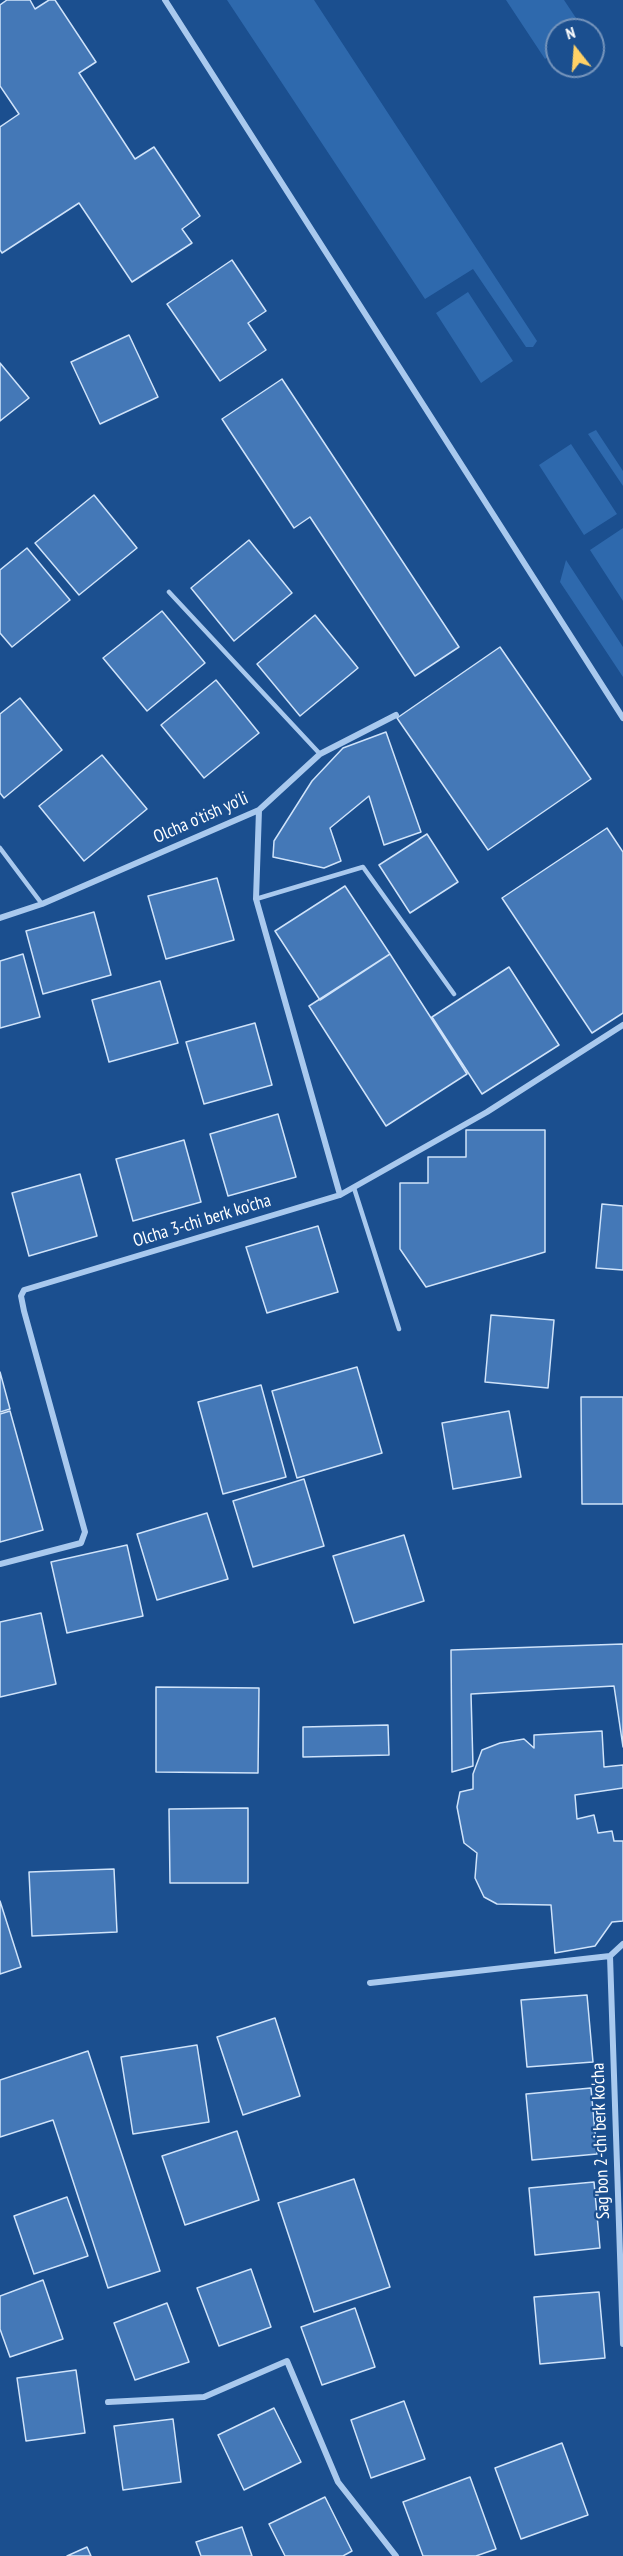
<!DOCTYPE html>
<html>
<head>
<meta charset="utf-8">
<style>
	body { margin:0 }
	#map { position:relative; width:623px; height:2556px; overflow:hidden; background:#1b4f8f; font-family:"PT Sans Narrow",sans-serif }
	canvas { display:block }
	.north { position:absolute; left:545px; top:18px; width:60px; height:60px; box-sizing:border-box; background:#1b4f8f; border:2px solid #7695bc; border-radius:50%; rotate:343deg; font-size:16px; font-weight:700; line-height:24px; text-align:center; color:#fff }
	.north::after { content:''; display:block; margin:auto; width:21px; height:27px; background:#ffd166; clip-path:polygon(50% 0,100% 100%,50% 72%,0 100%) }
</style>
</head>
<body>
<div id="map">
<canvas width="623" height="2556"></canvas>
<div class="north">N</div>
</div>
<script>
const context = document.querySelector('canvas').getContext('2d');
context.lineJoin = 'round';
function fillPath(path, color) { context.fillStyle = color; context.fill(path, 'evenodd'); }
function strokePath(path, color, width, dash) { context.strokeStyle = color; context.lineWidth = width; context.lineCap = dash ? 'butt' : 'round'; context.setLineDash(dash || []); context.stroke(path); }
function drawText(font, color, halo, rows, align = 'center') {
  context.font = font + ' "PT Sans Narrow",sans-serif'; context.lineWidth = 4.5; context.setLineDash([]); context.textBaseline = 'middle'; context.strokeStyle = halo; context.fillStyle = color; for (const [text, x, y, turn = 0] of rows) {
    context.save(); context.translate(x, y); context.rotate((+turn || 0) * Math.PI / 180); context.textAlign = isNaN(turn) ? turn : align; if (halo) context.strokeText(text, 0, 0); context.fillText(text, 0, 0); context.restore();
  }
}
fillPath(new Path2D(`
	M227,0H314L537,341L533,347H526L473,269L425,299Z
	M506,0H564L584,30H557V51L545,59Z
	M468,292L513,361L481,383L436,313Z
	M596,430L623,471V486L588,434Z
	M571,444L617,514L584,535L539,465Z
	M623,528V601L590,550Z
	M566,560L623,647V677L560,582Z`), '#2e69ad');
const building = new Path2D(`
	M7,0H30L35,9L49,0H55L96,62L79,73L135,159L154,147L200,216L182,229L192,243L132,282L79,203L2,253L0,250V127L19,114L0,86V5Z
	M232,260L266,311L248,323L266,350L220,381L167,304Z
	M129,335L158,397L100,424L71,362Z
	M0,363L29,398L0,421Z
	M282,379L459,647L415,676L310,517L294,528L222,419Z
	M94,495L137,548L79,595L35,543Z
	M249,540L292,593L234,641L191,588Z
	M27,548L70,600L12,647L0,633V570Z
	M162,611L205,663L147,711L103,658Z
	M315,615L358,668L300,716L257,664Z
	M500,647L591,779L488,850L397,718Z
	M216,680L259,733L204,778L161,725Z
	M20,698L62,750L4,798L0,793V714Z
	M386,732L421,832L384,845L369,796L330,828L341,861L324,868L273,857L274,841L312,781L343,748Z
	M102,755L147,809L84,861L39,806Z
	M607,828L623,852V1013L592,1033L502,898Z
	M427,834L458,882L410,913L379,865Z
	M217,878L234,940L166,959L148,896Z
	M345,886L390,954L320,1000L275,931Z
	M94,912L111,975L43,994L26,931Z
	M23,954L40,1017L0,1028V961Z
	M390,954L467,1074L386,1126L309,1006Z
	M509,967L559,1045L482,1094L432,1017Z
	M160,981L178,1043L109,1062L92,1000Z
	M255,1023L272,1085L204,1104L186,1042Z
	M278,1114L296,1177L228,1196L210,1134Z
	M466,1130H545V1252L426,1287L400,1249V1183H428V1157H466Z
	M184,1140L201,1202L133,1221L116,1159Z
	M80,1174L97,1236L29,1256L12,1193Z
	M602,1204L623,1206V1270L596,1268Z
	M318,1226L338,1292L267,1313L246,1247Z
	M491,1315L554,1320L548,1388L485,1382Z
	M357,1367L382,1453L297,1478L272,1391Z
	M0,1372L10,1409L0,1412Z
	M261,1385L286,1477L223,1494L198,1402Z
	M581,1397H623V1504H582Z
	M10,1411L43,1530L0,1542V1414Z
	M509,1411L521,1477L453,1489L442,1423Z
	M304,1479L324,1546L253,1567L233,1501Z
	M207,1513L228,1579L157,1600L137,1534Z
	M404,1535L424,1601L354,1623L333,1556Z
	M127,1545L143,1616L67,1633L51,1562Z
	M41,1613L56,1684L0,1697V1622Z
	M623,1644V1747L614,1686L471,1694L473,1766L452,1772L451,1650Z
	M156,1687L259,1688L258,1773L156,1772Z
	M388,1725L389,1755L303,1757V1727Z
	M602,1731L604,1767L623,1765V1788L575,1795L577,1819L594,1815L598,1833L612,1831L614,1841H623V1921L612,1922L595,1946L555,1953L551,1905L497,1904L484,1897L475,1878L477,1853L464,1843L457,1807L460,1792L473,1789V1774L482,1750L500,1743L524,1739L534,1748V1735Z
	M248,1808V1883H170L169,1809Z
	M114,1869L117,1932L32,1936L29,1872Z
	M0,1901L21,1967L0,1974Z
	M587,1995L593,2062L527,2067L521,2000Z
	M275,2018L300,2096L243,2115L217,2037Z
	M197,2045L209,2122L133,2134L121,2057Z
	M88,2051L160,2271L108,2288L53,2120L0,2137V2080Z
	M591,2088L597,2154L532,2160L526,2094Z
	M237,2131L259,2200L185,2225L162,2156Z
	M354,2179L390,2287L314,2312L278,2203Z
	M594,2182L600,2248L535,2255L529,2188Z
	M67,2197L88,2256L34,2274L14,2216Z
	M251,2269L271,2327L219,2346L197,2288Z
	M43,2280L63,2339L10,2357L0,2329V2296Z
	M599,2292L605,2358L540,2364L534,2297Z
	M167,2303L189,2362L135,2380L114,2323Z
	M355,2308L375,2367L322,2385L301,2327Z
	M76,2370L85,2433L26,2441L17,2378Z
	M404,2401L425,2459L371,2478L351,2420Z
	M274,2408L301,2462L244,2490L218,2435Z
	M173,2419L181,2482L123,2490L114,2426Z
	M562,2443L588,2515L521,2539L495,2468Z
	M470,2477L496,2549L476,2556H423L403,2502Z
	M325,2497L352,2551L343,2556H285L269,2524Z
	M242,2527L252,2556H201L196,2542Z
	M87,2547L91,2556H67Z`);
fillPath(building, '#4478b7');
strokePath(building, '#cfe3fa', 1.5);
strokePath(new Path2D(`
	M169,592L320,754
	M0,848L42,904
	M256,899L363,867L454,994
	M354,1188L399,1329`), '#a9c9ee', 4.5);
strokePath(new Path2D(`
	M165,0L623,718
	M259,810L256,899L340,1195
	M0,918L42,904L259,810L320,754L396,715
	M0,1564L81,1543L85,1532L24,1311L21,1296L24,1290L340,1195L487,1112L623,1025
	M623,1944L610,1956L623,2344
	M370,1983L610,1956
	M108,2402L204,2397L287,2361L338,2482L396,2556`), '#a9c9ee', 6);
drawText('18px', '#fff', '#1b4f8f', [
	["Olcha o'tish yo'li",201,818,-24],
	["Olcha 3-chi berk ko'cha",202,1221,-17],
	["Sag'bon 2-chi berk ko'cha",601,2141,-92]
]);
</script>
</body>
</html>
